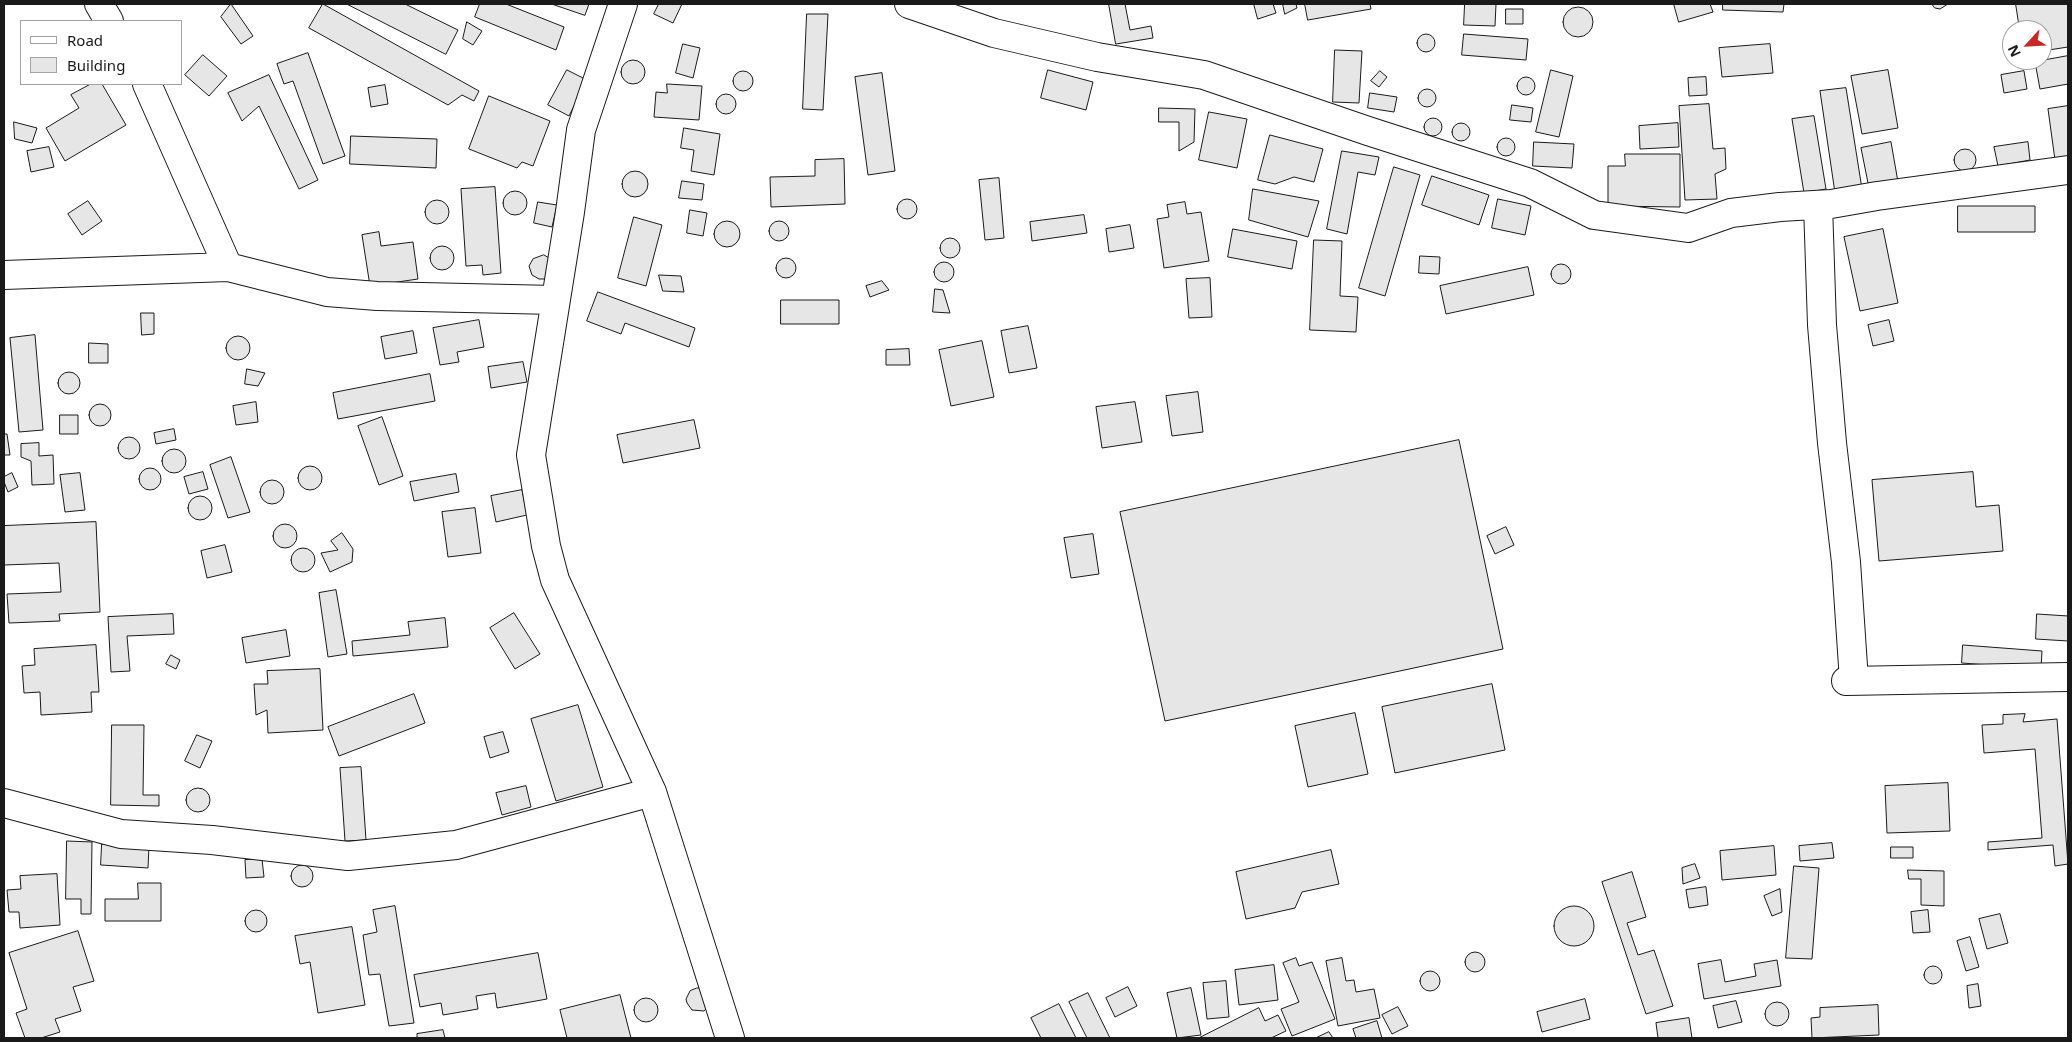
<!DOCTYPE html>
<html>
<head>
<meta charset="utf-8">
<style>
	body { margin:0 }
	#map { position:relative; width:2072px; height:1042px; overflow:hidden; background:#fff; font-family:"Noto Sans",sans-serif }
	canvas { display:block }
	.frame { position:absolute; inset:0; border:5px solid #1a1a1a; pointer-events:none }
	.legend { position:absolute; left:20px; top:20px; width:162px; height:65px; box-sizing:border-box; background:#fff; border:1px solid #a3a3a3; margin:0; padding:6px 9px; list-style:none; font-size:15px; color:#1a1a1a }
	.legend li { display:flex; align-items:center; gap:10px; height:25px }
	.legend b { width:25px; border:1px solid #a3a3a3 }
	.north { position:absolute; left:2002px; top:20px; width:50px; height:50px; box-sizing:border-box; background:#fff; border:1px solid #a3a3a3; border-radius:50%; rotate:245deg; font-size:14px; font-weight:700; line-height:20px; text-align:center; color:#1a1a1a }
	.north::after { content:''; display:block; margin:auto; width:18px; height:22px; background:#c62828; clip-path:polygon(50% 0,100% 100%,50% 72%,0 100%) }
</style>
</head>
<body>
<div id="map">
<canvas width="2072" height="1042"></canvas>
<div class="frame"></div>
<ul class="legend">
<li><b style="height:6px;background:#fff"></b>Road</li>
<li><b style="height:14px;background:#e6e6e6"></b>Building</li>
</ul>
<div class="north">N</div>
</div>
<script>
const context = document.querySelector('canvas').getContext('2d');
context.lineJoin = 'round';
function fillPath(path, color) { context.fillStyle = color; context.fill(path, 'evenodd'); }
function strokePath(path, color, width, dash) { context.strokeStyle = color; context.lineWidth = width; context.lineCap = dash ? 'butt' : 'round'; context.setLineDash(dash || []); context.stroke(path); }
const building = new Path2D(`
	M231,4L253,36L241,44L221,17Z
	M323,4L479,91L474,101L462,95L448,105L309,28Z
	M347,4H405L458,30L446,54Z
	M480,4H506L564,27L556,50L475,17Z
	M552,4H589L585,15Z
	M659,4H682L673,23L654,14Z
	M1109,4H1125L1130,30L1151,26L1153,38L1116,44Z
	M1254,4H1273L1276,13L1258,19Z
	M1283,4H1296L1297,8L1285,14Z
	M1305,4H1370L1371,9L1308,20Z
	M1465,4H1496L1495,26L1464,25Z
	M1674,4H1710L1713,12L1679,22Z
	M1723,4H1784L1783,12L1723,10Z
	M1932,4H1948L1940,9L1935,8Z
	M2016,4H2068V47L2042,51V30H2020Z
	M1563 22a15 15 0 1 1 30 0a15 15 0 1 1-30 0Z
	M1506,9H1523V24H1506Z
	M807,14H828L823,110L803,109Z
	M467,22L482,31L473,45L463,39Z
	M1417 43a9 9 0 1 1 18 0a9 9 0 1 1-18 0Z
	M1464,34L1528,39L1526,60L1462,55Z
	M683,44L700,48L693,78L676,73Z
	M1770,44L1773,73L1722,77L1719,48Z
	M1335,50L1362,51L1359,103L1333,102Z
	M308,53L345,156L323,164L293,81L284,84L277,64Z
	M203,55L227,76L209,96L185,75Z
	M2068,56V84L2040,89L2035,62Z
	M621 72a12 12 0 1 1 24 0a12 12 0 1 1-24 0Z
	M567,70L587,80L569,116L548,105Z
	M1048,70L1093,82L1086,110L1041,98Z
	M1551,70L1573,76L1559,137L1536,132Z
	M1888,70L1898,128L1862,134L1851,76Z
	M1380,71L1387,77L1379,87L1371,81Z
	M2024,71L2027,89L2004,93L2001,75Z
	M733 81a10 10 0 1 1 20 0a10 10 0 1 1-20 0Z
	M882,73L895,171L868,175L855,77Z
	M269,75L318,180L299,189L259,106L242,121L228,93Z
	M1517 86a9 9 0 1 1 18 0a9 9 0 1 1-18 0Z
	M1706,77L1707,95L1689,96L1688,78Z
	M91,84H102L126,125L65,161L46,128L79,108L71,95Z
	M667,84L702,86L699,120L654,117L656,92L667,93Z
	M385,85L388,104L371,107L368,88Z
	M1846,88L1862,189L1835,193L1820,91Z
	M1418 98a9 9 0 1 1 18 0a9 9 0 1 1-18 0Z
	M1370,93L1397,97L1394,112L1368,108Z
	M716 104a10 10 0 1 1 20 0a10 10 0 1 1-20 0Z
	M489,96L550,121L533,166L522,162L517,168L469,149Z
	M1709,104L1713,149L1725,148L1726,169L1715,174L1717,199L1685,200L1679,106Z
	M1512,105L1533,108L1531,122L1510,120Z
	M2068,106V158L2055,160L2048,109Z
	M1159,108L1195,109L1194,142L1179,151V122H1159Z
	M1209,112L1247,119L1237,168L1199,160Z
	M1814,116L1826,189L1804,193L1792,119Z
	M1424 127a9 9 0 1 1 18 0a9 9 0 1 1-18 0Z
	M14,122L37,128L32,143L15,139Z
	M1452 132a9 9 0 1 1 18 0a9 9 0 1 1-18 0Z
	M1678,123L1679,147L1640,149L1639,126Z
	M684,128L720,134L714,175L691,171L694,150L681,148Z
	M1270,135L1323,149L1314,182L1294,177L1275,184L1258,180Z
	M351,136L437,139L436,168L350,164Z
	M1497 147a9 9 0 1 1 18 0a9 9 0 1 1-18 0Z
	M1534,142L1574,144L1572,168L1533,166Z
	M1891,142L1898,182L1869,188L1861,148Z
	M2028,142L2030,160L1998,166L1994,147Z
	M49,147L54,167L31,172L27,151Z
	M1954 160a11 11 0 1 1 22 0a11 11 0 1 1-22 0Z
	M1342,151L1379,157L1375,175L1358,172L1347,234L1327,229Z
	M1625,154H1680V207L1608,206V166H1625Z
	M844,159L845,204L771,207L770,177L815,176V160Z
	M1394,167L1420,175L1385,296L1359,288Z
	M622 184a13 13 0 1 1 26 0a13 13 0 1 1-26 0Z
	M1432,176L1489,195L1479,225L1422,205Z
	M999,178L1004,238L985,240L979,180Z
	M682,181L704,184L702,200L679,198Z
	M495,187L501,273L483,275L482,265L466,266L461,189Z
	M1253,189L1319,201L1308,237L1249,220Z
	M503 203a12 12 0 1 1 24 0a12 12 0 1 1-24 0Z
	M1498,199L1531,206L1525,235L1492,228Z
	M897 209a10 10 0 1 1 20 0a10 10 0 1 1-20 0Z
	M425 212a12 12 0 1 1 24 0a12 12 0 1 1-24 0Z
	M88,201L102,221L82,235L68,214Z
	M538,202L557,205L552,227L534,223Z
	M1185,202L1187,214L1201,212L1209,261L1164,268L1157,219L1169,217L1167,205Z
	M1958,206H2035V232H1958Z
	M690,210L707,213L703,236L687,233Z
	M1084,215L1087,233L1032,241L1030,222Z
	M634,217L662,225L646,286L618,278Z
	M769 231a10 10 0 1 1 20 0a10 10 0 1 1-20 0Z
	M714 234a13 13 0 1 1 26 0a13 13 0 1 1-26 0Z
	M1130,225L1134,248L1109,252L1106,229Z
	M1233,229L1297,241L1292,269L1228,257Z
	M1883,229L1898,303L1860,311L1844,237Z
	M379,232L381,246L413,242L418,279L370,286L362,235Z
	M940 248a10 10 0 1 1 20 0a10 10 0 1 1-20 0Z
	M1314,240L1342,241L1340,296L1358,297L1356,332L1310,330Z
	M430 258a12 12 0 1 1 24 0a12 12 0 1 1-24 0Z
	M544,255L551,259L546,279H539L532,275L529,266L533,259Z
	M1420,256L1440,257L1439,274L1419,273Z
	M776 268a10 10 0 1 1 20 0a10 10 0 1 1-20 0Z
	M934 272a10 10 0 1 1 20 0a10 10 0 1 1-20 0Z
	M1551 274a10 10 0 1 1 20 0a10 10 0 1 1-20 0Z
	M1528,267L1534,295L1446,314L1440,286Z
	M659,275L681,276L684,292L663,291Z
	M1210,278L1212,317L1189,318L1186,279Z
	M882,281L889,290L870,297L866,286Z
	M935,289L943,290L950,313L933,312Z
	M598,292L695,328L689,347L625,323L621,334L587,321Z
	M781,300H839V324H781Z
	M141,313H154V334L142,335Z
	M479,320L484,347L457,352L459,362L440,365L433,328Z
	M1889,320L1894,341L1873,346L1868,325Z
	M1028,326L1037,368L1009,373L1001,331Z
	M413,331L417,353L385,359L381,337Z
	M35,335L43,430L19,432L10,338Z
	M226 348a12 12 0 1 1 24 0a12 12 0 1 1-24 0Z
	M982,341L994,397L951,406L939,350Z
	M89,343L108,344V363H89Z
	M909,349L910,365H886V350Z
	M523,362L527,382L491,388L488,367Z
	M247,369L265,373L258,386L245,384Z
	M58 383a11 11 0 1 1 22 0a11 11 0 1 1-22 0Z
	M430,374L435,401L338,419L333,393Z
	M1198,392L1203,432L1172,436L1166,396Z
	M256,402L258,422L236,425L233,406Z
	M1135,402L1142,442L1102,448L1096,407Z
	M89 415a11 11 0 1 1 22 0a11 11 0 1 1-22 0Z
	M60,415H78V434H60Z
	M382,417L403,476L379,485L358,426Z
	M694,420L700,448L623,463L617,435Z
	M174,429L176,440L156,444L154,433Z
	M4,434H7L10,455H4Z
	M118 448a11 11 0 1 1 22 0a11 11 0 1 1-22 0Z
	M1459,440L1503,649L1165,721L1120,512Z
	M39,443V456L53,455L54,484L32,485L31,461L21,457V444Z
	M162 461a12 12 0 1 1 24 0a12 12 0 1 1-24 0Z
	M231,457L250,512L228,518L210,465Z
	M298 478a12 12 0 1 1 24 0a12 12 0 1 1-24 0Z
	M139 479a11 11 0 1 1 22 0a11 11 0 1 1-22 0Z
	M203,472L208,489L189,494L184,477Z
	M1973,472L1976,507L1999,505L2003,551L1879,561L1872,480Z
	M12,473L18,487L8,492L4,482V477Z
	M80,473L85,510L65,512L60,475Z
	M456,474L459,492L414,501L410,482Z
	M260 492a12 12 0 1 1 24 0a12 12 0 1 1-24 0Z
	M522,490L527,515L496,522L491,496Z
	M188 508a12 12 0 1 1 24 0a12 12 0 1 1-24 0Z
	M475,508L481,553L448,557L442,512Z
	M96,522L100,612L59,614L60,621L9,623L7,594L61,592L59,563L4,565V526Z
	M273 536a12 12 0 1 1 24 0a12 12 0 1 1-24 0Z
	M1506,527L1514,545L1495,554L1487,536Z
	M342,533L353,549L352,562L330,572L321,553L338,550L331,541Z
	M1093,534L1099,574L1071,578L1064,538Z
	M225,545L232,572L207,578L201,551Z
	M291 560a12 12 0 1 1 24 0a12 12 0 1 1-24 0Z
	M336,590L347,654L328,657L319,593Z
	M514,613L540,654L515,669L490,628Z
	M173,614L174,634L127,636L130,671L111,672L108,617Z
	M2037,614L2068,616V641L2036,639Z
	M445,618L448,647L353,656L352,641L410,635L408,622Z
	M286,630L290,656L246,663L242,638Z
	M96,645L99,692H91L92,712L41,715L40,692L24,693L22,666L35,665L34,649Z
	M1963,645L2042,651L2041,669L1962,663Z
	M171,655L180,660L176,669L166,664Z
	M320,669L323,730L268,733L267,710L256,715L254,684H268L267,671Z
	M1492,684L1505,750L1395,773L1382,707Z
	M414,694L425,723L339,756L328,727Z
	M578,705L603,787L556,801L531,719Z
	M1355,713L1368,774L1308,787L1295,726Z
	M2025,714L2023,722L2057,719L2068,864L2055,866L2053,845L1988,850V842L2042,838L2035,749L1984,753L1982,725L2003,724V715Z
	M112,725H144L143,795H159V806L111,805Z
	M503,732L509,752L490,758L484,737Z
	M197,735L212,741L200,768L185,761Z
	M361,767L366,840L345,841L340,768Z
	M1948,783L1950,831L1887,833L1885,786Z
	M526,786L531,807L502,815L496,793Z
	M186 800a12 12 0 1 1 24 0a12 12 0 1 1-24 0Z
	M67,841L92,842L91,914H81V899H66Z
	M1832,843L1834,858L1800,861L1799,846Z
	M102,844L149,846L148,868L101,865Z
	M1774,846L1776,875L1722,880L1720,851Z
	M1891,847H1913V858H1891Z
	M1331,850L1339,884L1302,892L1295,908L1246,919L1236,872Z
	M262,859L264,877L246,878L245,860Z
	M1695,864L1700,878L1683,884L1682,868Z
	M291 876a11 11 0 1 1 22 0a11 11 0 1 1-22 0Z
	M1794,866L1819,868L1812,959L1786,958Z
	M1908,870L1944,871V906L1921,905V879H1909Z
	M1632,872L1646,917L1627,923L1638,955L1654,950L1673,1006L1646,1014L1602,882Z
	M57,874L60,925L20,928L19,912H9L7,890L21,889L20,876Z
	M138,883H161V921H105V899H138Z
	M1706,887L1708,905L1689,908L1686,890Z
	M1780,889L1782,912L1772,916L1764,896Z
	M1554 926a20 20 0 1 1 40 0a20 20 0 1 1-40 0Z
	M395,906L414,1023L389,1026L380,974L369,975L363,935L377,932L373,910Z
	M1928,910L1930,932L1913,933L1911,912Z
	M245 921a11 11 0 1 1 22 0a11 11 0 1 1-22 0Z
	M2000,914L2008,943L1987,949L1979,919Z
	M352,927L365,1005L318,1013L310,962L300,964L295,936Z
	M78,931L94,981L73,987L81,1011L55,1019L60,1032L41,1038H25L16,1013L27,1009L9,953Z
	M1970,937L1979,967L1966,971L1957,941Z
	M1465 962a10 10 0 1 1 20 0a10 10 0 1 1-20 0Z
	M538,953L547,999L497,1008L495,993L476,996L478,1009L443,1015L441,1003L420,1007L414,975Z
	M1296,958L1299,966L1312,962L1335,1019L1292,1036L1281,1009L1299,1002L1283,963Z
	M1342,958L1346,981L1354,980L1356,992L1374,989L1380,1018L1338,1026L1326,961Z
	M1721,960L1725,982L1756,976L1754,964L1777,960L1781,986L1704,999L1698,964Z
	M1274,965L1278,1000L1239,1005L1235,970Z
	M1924 975a9 9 0 1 1 18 0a9 9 0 1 1-18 0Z
	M1420 981a10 10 0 1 1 20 0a10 10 0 1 1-20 0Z
	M1226,981L1229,1017L1207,1019L1203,983Z
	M1978,984L1981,1006L1969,1008L1967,986Z
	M1128,987L1137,1006L1115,1017L1106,998Z
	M697,988H701L706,1009L704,1011L692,1010L687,1003L686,999L690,991Z
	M1191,988L1201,1035L1177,1038L1167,993Z
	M1088,993L1110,1038H1087L1069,1002Z
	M620,995L631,1038H567L560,1010Z
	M634 1010a12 12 0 1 1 24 0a12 12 0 1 1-24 0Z
	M1585,999L1590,1019L1542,1032L1537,1012Z
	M1736,1001L1742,1022L1718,1028L1713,1006Z
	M1765 1014a12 12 0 1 1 24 0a12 12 0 1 1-24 0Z
	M1059,1004L1076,1038H1041L1031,1018Z
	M1878,1005L1879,1035L1812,1038L1811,1018L1820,1017V1008Z
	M1398,1007L1408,1026L1392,1034L1382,1015Z
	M1259,1008L1265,1021L1278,1015L1286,1031L1271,1038H1199Z
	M1689,1018L1692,1038H1658L1656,1023Z
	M1377,1021L1382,1038H1356L1353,1029Z
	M443,1030L445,1038H417V1034Z
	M1329,1032L1333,1038H1316Z`);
fillPath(building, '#e6e6e6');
strokePath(building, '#1a1a1a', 1);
const minor = new Path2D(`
	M99,4L109,21
	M623,4L581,130L570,212L531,455L546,546L555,580L652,792L730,1038
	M909,4L994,33L1097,57L1204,75L1368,131L1530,183L1594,215L1688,228L1731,213L1780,207L1831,204L1877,196L2068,170
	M147,84L228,267
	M1818,205L1822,325L1832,443L1846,562L1854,681
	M4,275L228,267L327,292L377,296L555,300
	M1846,681L2068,677
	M4,803L121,834L212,840L348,856L456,845L652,792`);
strokePath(minor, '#1a1a1a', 30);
strokePath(minor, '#fff', 28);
</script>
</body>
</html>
